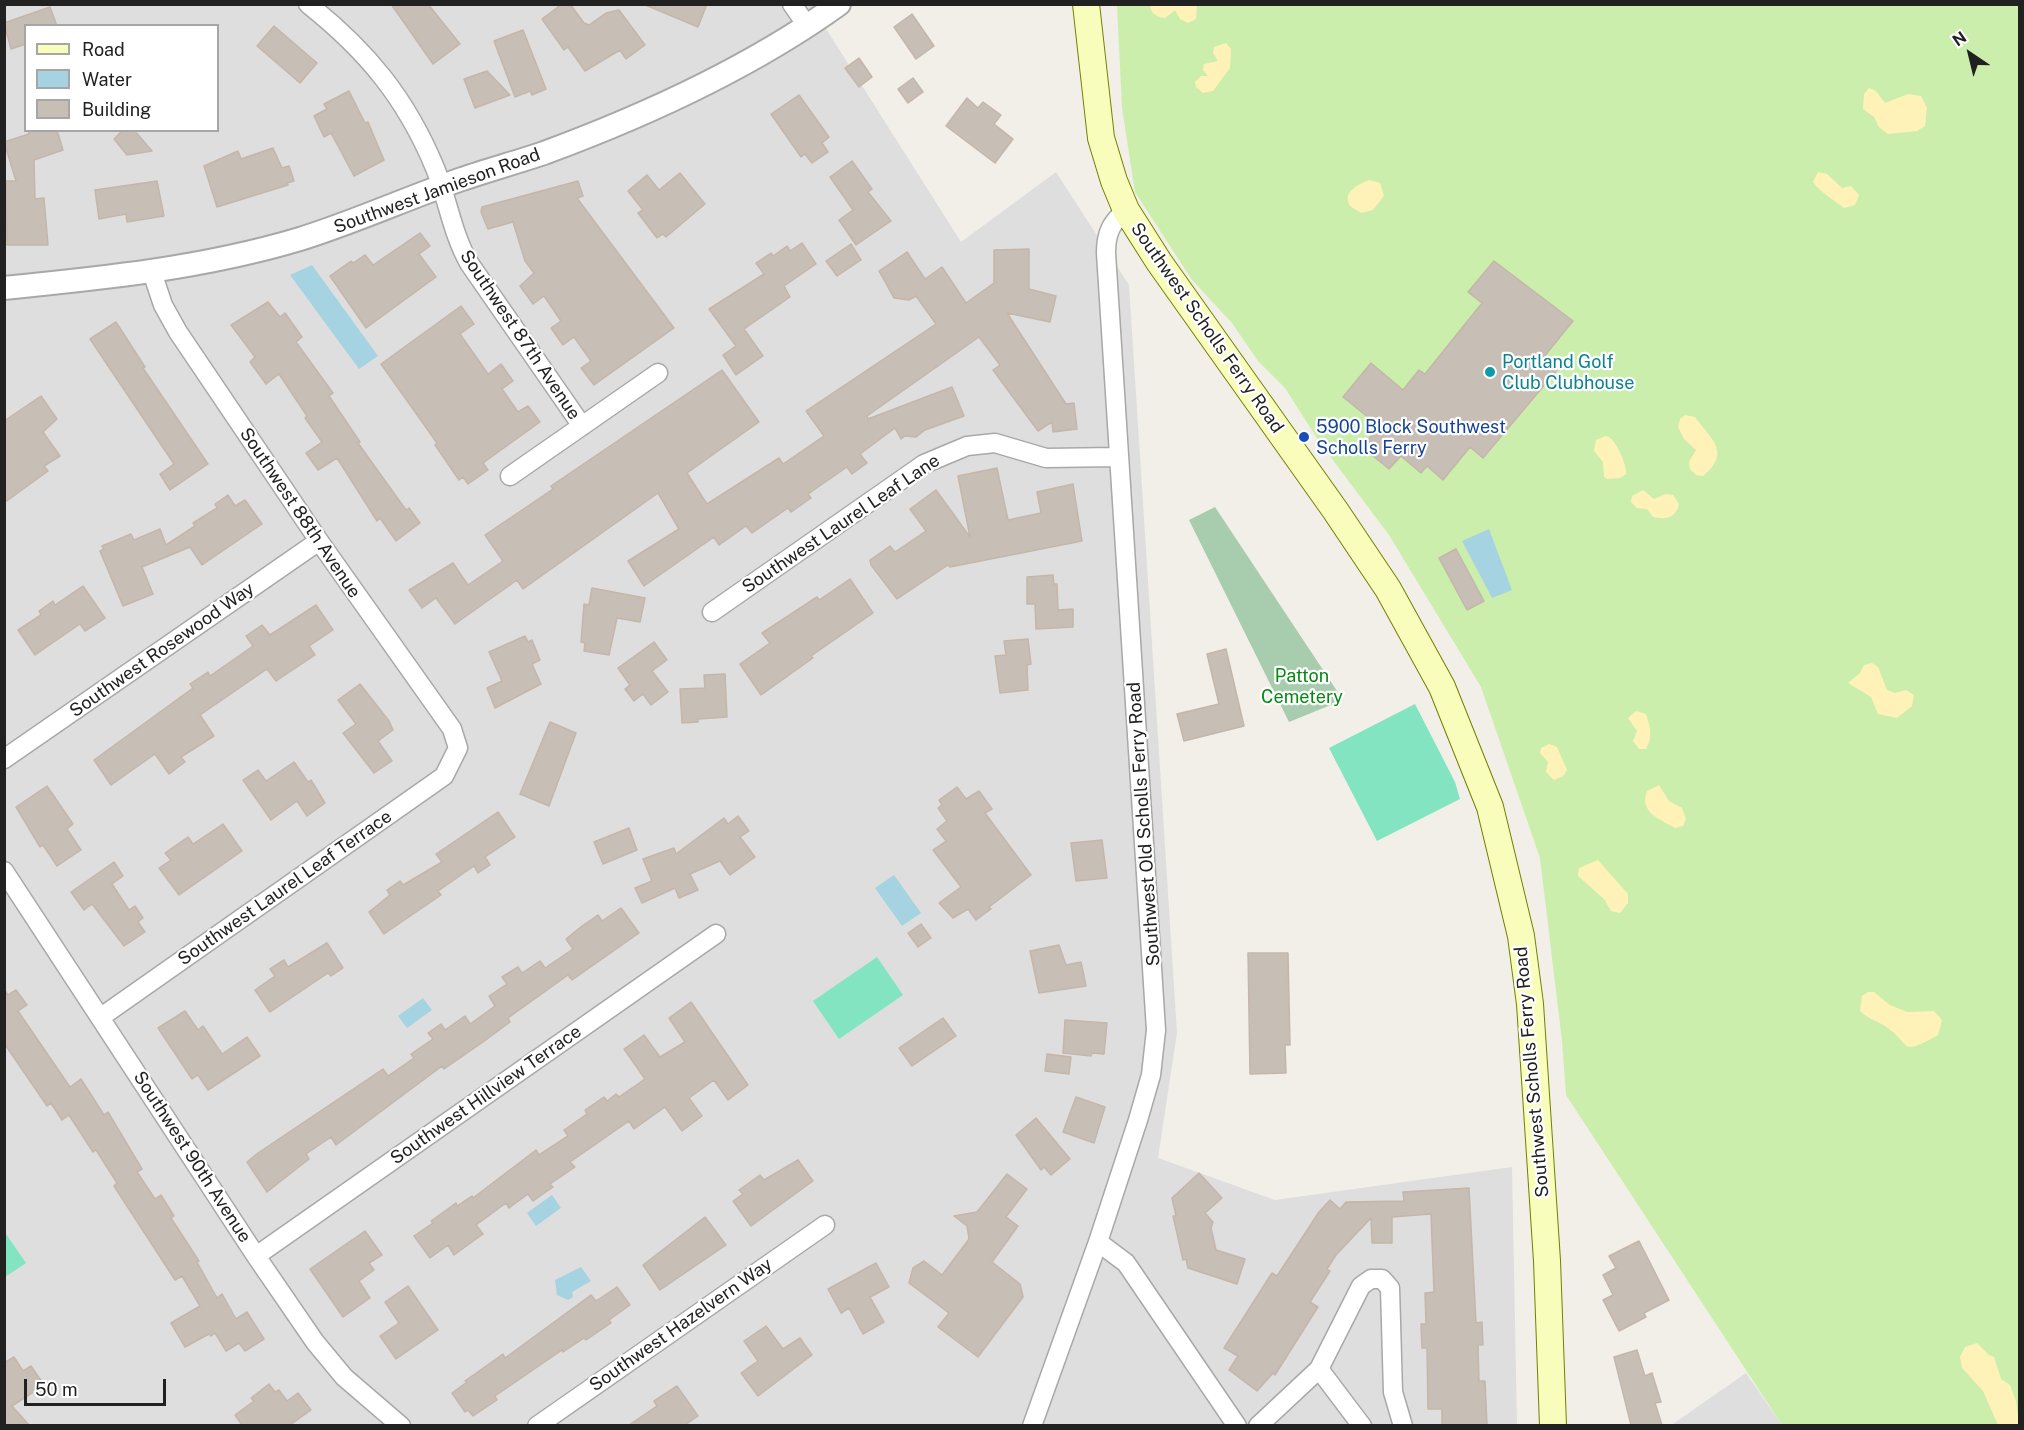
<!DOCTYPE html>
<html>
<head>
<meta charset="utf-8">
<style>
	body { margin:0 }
	#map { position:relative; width:2024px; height:1430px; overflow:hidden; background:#f2efe8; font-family:"Public Sans",sans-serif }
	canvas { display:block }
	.frame { position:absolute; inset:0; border:6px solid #212121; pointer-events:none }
	.legend { position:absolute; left:24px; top:24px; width:195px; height:108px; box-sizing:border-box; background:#fff; border:2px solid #a6a6a6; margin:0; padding:8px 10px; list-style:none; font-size:18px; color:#212121 }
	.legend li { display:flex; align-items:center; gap:12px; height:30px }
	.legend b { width:30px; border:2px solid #a6a6a6 }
	.north { position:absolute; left:1940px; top:24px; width:60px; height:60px; -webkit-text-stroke:4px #fff; paint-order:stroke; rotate:325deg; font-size:16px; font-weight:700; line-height:24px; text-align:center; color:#212121 }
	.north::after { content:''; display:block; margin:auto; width:21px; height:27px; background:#212121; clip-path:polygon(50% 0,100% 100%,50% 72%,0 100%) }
	.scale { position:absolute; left:24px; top:1379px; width:142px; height:27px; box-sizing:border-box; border:3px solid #212121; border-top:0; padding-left:8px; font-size:18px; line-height:21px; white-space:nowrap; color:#212121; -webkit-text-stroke:4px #fff; paint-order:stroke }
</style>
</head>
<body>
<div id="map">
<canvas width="2024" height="1430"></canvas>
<div class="frame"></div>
<ul class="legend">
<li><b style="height:8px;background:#f9fdbb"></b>Road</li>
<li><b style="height:16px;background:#a6d3e1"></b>Water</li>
<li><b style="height:16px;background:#c7beb6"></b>Building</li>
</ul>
<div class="north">N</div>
<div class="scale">50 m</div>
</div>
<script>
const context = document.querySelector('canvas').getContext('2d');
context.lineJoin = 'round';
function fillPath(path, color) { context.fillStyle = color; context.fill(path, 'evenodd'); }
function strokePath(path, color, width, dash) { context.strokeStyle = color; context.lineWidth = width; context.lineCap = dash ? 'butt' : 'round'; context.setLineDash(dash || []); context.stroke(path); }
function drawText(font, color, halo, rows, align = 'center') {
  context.font = font + ' "Public Sans",sans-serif'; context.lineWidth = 4.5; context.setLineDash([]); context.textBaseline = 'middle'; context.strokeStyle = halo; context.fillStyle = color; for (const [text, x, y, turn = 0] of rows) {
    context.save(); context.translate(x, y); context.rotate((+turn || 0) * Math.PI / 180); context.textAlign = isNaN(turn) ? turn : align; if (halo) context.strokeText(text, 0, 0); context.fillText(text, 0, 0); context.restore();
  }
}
fillPath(new Path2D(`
	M5,5H811L961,242L1056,172L1129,285L1177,1033L1158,1158L1275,1200L1512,1167L1517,1425L5,1426ZM26,26H218V130H26Z
	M1746,1373L1782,1425L1670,1426Z`), '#dfdede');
fillPath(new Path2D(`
	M1117,5H2019V1425H1782L1566,1095L1562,1041L1540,858L1481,687L1389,535L1320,443L1285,388L1258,361L1232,323L1192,280L1135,192L1122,108Z`), '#cbeeac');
fillPath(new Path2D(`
	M1150,5H1197L1196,19L1188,23L1180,19L1175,10L1165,18C1157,17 1151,14 1150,5Z
	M1226,43L1231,49L1230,68L1213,91L1203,93L1196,87L1195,82L1201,76H1208L1203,70L1204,64L1218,61L1213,53L1214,47Z
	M1869,88L1876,91L1885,103L1908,94L1921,96L1927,108L1925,126L1917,131L1888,134L1879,127L1874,117L1863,109L1864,94Z
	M1818,172L1827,174L1842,188L1851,186L1859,195L1855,205L1844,208C1833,199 1821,193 1813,182Z
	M1369,180L1380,183L1384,196L1373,210L1361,213L1350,206C1342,192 1357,185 1369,180Z
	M1685,415L1695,417C1709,437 1733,452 1703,476L1696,475L1690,469L1689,462L1696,450L1684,439L1678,427L1680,419Z
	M1606,436C1616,438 1627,465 1626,474L1620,478L1607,479L1604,477L1603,462L1594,451L1596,440Z
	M1643,490L1654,499L1666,494L1673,495L1679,504C1676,518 1666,520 1653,517L1647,509L1637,508L1631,502L1632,496Z
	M1872,663L1878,667L1887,690L1895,693L1906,690L1914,695L1912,706L1897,718L1878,714L1871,697L1848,683L1860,673L1864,665Z
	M1636,711L1646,714C1650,726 1653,736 1646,749H1639L1633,741L1637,731L1628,718Z
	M1549,744L1557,747L1567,770L1563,776L1554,780L1546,772L1548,762L1540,753L1541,748Z
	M1659,785L1669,801L1682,808L1686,819L1683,826L1675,828C1660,819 1639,813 1647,791Z
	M1598,860L1628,894V903L1620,913L1611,911L1604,899L1578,876L1579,868Z
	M1874,992L1890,1005L1907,1012L1934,1011L1942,1020L1938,1035C1898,1057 1913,1045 1885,1026C1877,1021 1867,1018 1860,1011L1862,996L1868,992Z
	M1977,1343L1989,1355L1994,1357L2001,1379L2010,1385L2016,1401L2019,1425H1998L1983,1391L1962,1368L1960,1357L1965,1347Z`), '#fff2b9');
fillPath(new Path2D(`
	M1215,507L1343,700L1289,722L1189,520Z`), '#a7ccae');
fillPath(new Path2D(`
	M1415,704L1455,782L1460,799L1377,841L1329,748Z
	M877,957L903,995L839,1039L813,1001Z
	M4,1231L26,1263L5,1277H4Z`), '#82e4c0');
fillPath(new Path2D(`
	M312,265L378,356L359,369L290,275Z
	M1489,529L1512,590L1492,598L1462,541Z
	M894,875L921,913L902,926L875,888Z
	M423,998L432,1010L407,1028L398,1016Z
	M552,1195L561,1208L536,1226L527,1213Z
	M581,1267L591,1281L572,1292L573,1297L568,1300L557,1295L555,1280Z`), '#a6d3e1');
const building = new Path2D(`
	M391,4H428L460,44L433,64Z
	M562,4H570L584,23L589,25L606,13L619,10L645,45L626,59L620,50L585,71L568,47L564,50L542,19Z
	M643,4H707L698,27Z
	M50,7L57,26H26V44L11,49L4,23Z
	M912,14L934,46L916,59L894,27Z
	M274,26L317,63L300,83L257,46Z
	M523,30L546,89L532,95L530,91L515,97L494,41Z
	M859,58L872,77L859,87L845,68Z
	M487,71L510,95L475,108L464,79Z
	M913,78L923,92L908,103L898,89Z
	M349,91L365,123L368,122L384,160L354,176L331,133L324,137L314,116L327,109L324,104Z
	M799,95L829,137L822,143L828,152L812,163L805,154L801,157L771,114Z
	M967,98L978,108L983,102L1001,115L994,124L1013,139L995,163L946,126Z
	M28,130H57L63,150L34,160L35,199L44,198L48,245H7L6,181H16L4,142L29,134Z
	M123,130H134L152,151L127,155L114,139Z
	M273,148L282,168L289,166L294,181L287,183L288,185L217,207L204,166L238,151L241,159Z
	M852,161L872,189L868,192L891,221L856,245L839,220L853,210L830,177Z
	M680,173L705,204L666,237L663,234L657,238L638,213L643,210L628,191L647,175L659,190Z
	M157,181L164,216L127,222L126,214L99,219L95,190Z
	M578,181L583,196L577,198L674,328L594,385L581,368L591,361L574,337L563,345L551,328L561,321L544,296L533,304L520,286L534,273L525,261L513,222L488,229L481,212L482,207Z
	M420,233L430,246L419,254L436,277L366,328L330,276L351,261L353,263L365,255L373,265Z
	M802,243L816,264L784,286L790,297L744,329L763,356L736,375L723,355L736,346L709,309L764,274L756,263L771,253L773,256L787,246L790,251Z
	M851,244L861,260L837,276L826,261Z
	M1029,249V289L1056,296L1050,322L1007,313L1066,404L1074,403L1077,429L1053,432L1052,422L1038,431L993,370L1000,365L979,337L867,416L868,419L952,387L964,416L925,430L916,437L905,436L901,439L895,428L860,454L867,463L852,474L847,467L808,494L811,498L791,512L788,508L752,533L746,526L719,545L714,537L644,586L628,561L679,529L658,493L523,589L517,580L455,624L436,598L422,608L409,590L453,563L468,585L503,561L485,535L553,489L551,486L722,370L759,422L687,473L707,504L779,458L783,464L824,436L806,411L936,324L916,296L909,300L894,298L879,271L907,252L925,279L942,267L966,303L994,283V250Z
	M1494,261L1573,321L1543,358L1557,370L1483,458L1470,447L1443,480L1427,466L1421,473L1401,456L1389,469L1362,447L1379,426L1343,397L1371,363L1403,390L1419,370L1425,374L1482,303L1468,292Z
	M268,302L280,317L285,313L302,337L296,342L333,393L329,396L360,442L358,443L406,510L409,508L420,523L396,541L380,518L377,521L337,458L318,470L306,453L322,442L305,418L307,416L279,374L266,384L250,362L255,357L231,325Z
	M461,306L474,324L460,334L488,374L501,364L513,381L502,389L518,412L528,406L540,422L483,463L488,470L468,484L463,477L459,480L435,445L437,443L381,364Z
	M116,322L145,367L143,368L208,464L170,490L160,474L174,464L90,339Z
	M41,396L57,419L43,432L60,456L44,466L48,471L4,503V421Z
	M997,468L1008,520L1041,513L1037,492L1073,484L1082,541L950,567L948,565L897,599L871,565L870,560L890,546L895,552L926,531L910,509L936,490L970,537L958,476Z
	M228,495L235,506L245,500L262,524L202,565L190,547L142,567L153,594L123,606L100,551L104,549L102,546L131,534L134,540L160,529L166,545L195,526L193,523L217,508L215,504Z
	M1456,549L1484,601L1467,610L1439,558Z
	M1053,575L1054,584H1057L1058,610L1073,609V627L1036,629L1035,604H1027V577Z
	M850,579L873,613L811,656L813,658L761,695L740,664L770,643L762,633L817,597L819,600Z
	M83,586L105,618L85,631L80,624L35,655L18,630L41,615L39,611L53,601L55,605Z
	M592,588L645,598L640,622L617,618L609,655L584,651L585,643L581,642L584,604L589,605Z
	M316,605L333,630L309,646L315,655L276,681L267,669L200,715L214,736L181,757L185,762L169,774L155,754L111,785L94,760L193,688L190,684L208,672L210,676L253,646L246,636L262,625L270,635Z
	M525,636L528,642L532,640L540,660L532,664L541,684L495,708L487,688L502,681L489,652Z
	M1028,639L1031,664L1027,665L1028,690L1000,693L995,656L1006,655L1004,641Z
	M654,642L667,660L652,671L668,692L651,705L643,694L634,701L625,689L630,685L618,668Z
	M1226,649L1244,726L1184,741L1177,714L1219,704L1207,654Z
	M725,674L727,717L698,719V722L682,723L680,689L705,688L704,675Z
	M360,684L389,721L393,730L378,741L392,761L374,773L343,733L356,724L338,700Z
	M550,722L576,733L549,806L520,794Z
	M294,762L308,782L311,780L325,803L307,816L297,801L271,820L243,780L258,770L266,781Z
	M47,786L73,824L67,829L81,850L57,866L43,845L40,847L16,807Z
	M957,787L966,799L979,791L992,809L985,813L1031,875L989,907L991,909L976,920L968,909L953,918L939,903L961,887L933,850L946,841L937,829L947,821L938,808L942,805L939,800Z
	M498,812L515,837L485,857L490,865L478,873L474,866L438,891L441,895L384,934L369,912L390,895L387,890L400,881L403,885L442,862L436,854Z
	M738,816L749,831L740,837L755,857L730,875L720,861L690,874L698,890L679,898L675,888L642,903L635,888L652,881L643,859L674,848L676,854L724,818L728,824Z
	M223,824L242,851L179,895L159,868L171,860L165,853L188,837L193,844Z
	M629,828L637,850L603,864L594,842Z
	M1102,840L1107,878L1076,881L1071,843Z
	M114,862L123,876L112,884L129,910L135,906L143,918L138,922L145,932L124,946L92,904L84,910L71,892Z
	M621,908L639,933L572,980L568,975L508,1018L510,1022L483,1042L444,1069L442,1066L336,1145L331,1137L306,1154L309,1159L267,1192L247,1162L258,1153L383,1069L388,1076L414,1058L411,1054L433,1039L428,1033L441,1024L445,1030L465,1016L470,1024L495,1006L489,996L507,984L502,977L518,967L522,973L540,961L545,968L573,949L566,939L582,926L598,915L602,921Z
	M921,924L931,938L918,947L908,933Z
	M327,943L343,968L331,976L328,973L270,1012L255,990L275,976L270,969L284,960L288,967Z
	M1059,945L1066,965L1081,962L1086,986L1039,993L1030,951Z
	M1248,953H1288L1290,1045H1285L1286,1073L1250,1074Z
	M4,989L8,995L16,990L27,1005L18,1011L70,1087L81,1079L104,1115L108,1112L142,1169L137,1172L155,1199L161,1195L174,1216L171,1218L199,1261L197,1262L217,1298L222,1294L236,1319L247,1312L264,1339L245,1351L239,1343L226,1351L215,1333L211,1336L209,1334L185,1347L171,1323L200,1306L182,1276L175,1280L114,1186L117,1183L96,1150L93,1152L69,1115L62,1120L51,1103L47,1106L4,1043Z
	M691,1002L748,1085L728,1100L714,1080L689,1098L702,1116L682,1131L665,1107L634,1129L629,1121L570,1162L575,1167L550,1184L553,1187L533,1201L528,1194L509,1208L506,1203L476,1225L483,1234L454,1255L448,1245L430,1258L414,1236L433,1223L431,1221L456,1203L457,1206L472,1196L473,1198L536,1150L539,1155L568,1136L564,1130L587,1114L585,1110L604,1097L607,1101L616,1094L619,1097L645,1079L624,1049L644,1035L660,1057L685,1042L669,1018Z
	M185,1011L198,1030L203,1026L222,1054L247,1037L260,1056L208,1090L198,1075L192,1079L158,1028Z
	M943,1018L956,1036L912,1066L899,1048Z
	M1065,1020L1107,1023L1104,1054L1092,1053L1091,1056L1063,1053Z
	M1047,1054L1071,1057L1069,1074L1045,1071Z
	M1076,1097L1105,1107L1094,1143L1063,1132Z
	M1036,1118L1070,1159L1051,1175L1044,1167L1041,1170L1016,1135Z
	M798,1160L813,1181L751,1226L733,1201L743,1194L739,1190L760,1175L764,1180Z
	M1199,1173L1222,1198L1205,1213L1213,1222L1211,1228L1216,1250L1245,1259L1237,1284L1188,1268L1186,1259L1183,1260L1173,1216H1176L1172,1198Z
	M1007,1174L1027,1189L1006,1217L1018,1226L992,1262L1020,1284L1023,1297L978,1357L938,1327L949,1313L909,1283L913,1268L924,1261L942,1275L969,1239L967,1226L954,1216L977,1212Z
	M1469,1188L1476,1323L1482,1322L1483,1345H1478L1479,1381H1485L1487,1425H1442V1409H1428L1427,1348H1422L1421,1324H1426L1425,1293L1434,1292L1431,1214L1392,1217V1243H1372L1371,1218L1336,1255L1327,1269L1330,1271L1310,1302L1318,1307L1275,1375L1273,1373L1257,1391L1229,1370L1238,1356L1224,1348L1272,1273L1277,1276L1319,1212L1330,1200L1340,1209L1346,1202L1404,1201L1403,1192Z
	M705,1217L726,1245L660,1290L643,1265Z
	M365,1231L382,1255L369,1263L374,1270L359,1281L370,1298L343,1317L310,1269Z
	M1639,1241L1669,1300L1644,1313L1646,1317L1619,1331L1603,1300L1613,1295L1603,1275L1616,1268L1609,1256Z
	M876,1263L889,1287L870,1297L884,1322L863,1334L849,1308L841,1313L828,1289Z
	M408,1286L438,1330L396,1359L380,1336L399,1323L385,1302Z
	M617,1287L630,1305L609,1320L611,1323L586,1340L584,1338L563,1352L562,1350L495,1396L497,1400L473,1416L468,1410L465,1412L452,1393L467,1382L465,1381L503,1354L505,1358L591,1295L596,1301Z
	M766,1326L783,1349L800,1338L812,1355L758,1396L741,1373L758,1361L744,1341Z
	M1637,1350L1645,1376L1652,1373L1661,1402L1655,1403L1662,1425H1631L1614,1357Z
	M14,1357L23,1371L31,1366L44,1385L12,1406L29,1425H4V1363Z
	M269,1384L275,1392L279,1390L287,1401L298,1393L311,1410L290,1425H242L235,1415L254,1401L251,1398Z
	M677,1386L698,1416L685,1425H629L657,1406L654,1401Z`);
fillPath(building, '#c7beb6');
strokePath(building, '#c5b6a9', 1.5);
const minor = new Path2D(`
	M308,4C367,51 406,98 435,168C448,200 452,233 469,263L582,426
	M792,4L808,27
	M510,476L658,373
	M712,612L924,464L967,446L995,443L1046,458L1117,457
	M4,759L319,541
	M4,871L256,1256L315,1342L344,1377L401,1426
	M101,1017L444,776L458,748L452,729L319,541L178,332L163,305L152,272
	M1098,1242L1126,1263L1237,1426
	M256,1256L716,934
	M1319,1369L1362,1426
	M537,1426L825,1225
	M1032,1426L1098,1242L1138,1120L1151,1075L1156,1030L1106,253C1106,233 1111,223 1126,210
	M1258,1426L1319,1369L1361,1286L1371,1279H1382L1390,1288L1393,1392L1403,1426`);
const tertiary = new Path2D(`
	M4,288C104,278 203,268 300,239C355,222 407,198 462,179C489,170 517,162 544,153C647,115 750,68 839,4`);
const secondary = new Path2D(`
	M1086,4L1101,138L1114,181L1126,210L1159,262L1335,510L1388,589L1442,687L1490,807L1521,936L1530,1004L1547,1261L1553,1426`);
strokePath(minor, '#a8a8a8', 21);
strokePath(tertiary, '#a8a8a8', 26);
strokePath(secondary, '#718100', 28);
strokePath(minor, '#fff', 18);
strokePath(tertiary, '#fff', 22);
strokePath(secondary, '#f9fdbb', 26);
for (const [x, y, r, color] of [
	[1490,372,6,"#0f9aa8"],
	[1304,437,6,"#1a4fb4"]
]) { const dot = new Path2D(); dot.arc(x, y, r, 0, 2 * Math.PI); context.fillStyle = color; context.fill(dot); strokePath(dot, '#fff', 2); }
drawText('18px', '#212121', '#fff', [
	["Southwest Jamieson Road",437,191,-20],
	["Southwest Scholls Ferry Road",1207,328,55],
	["Southwest 87th Avenue",520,335,56],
	["Southwest 88th Avenue",300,513,56],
	["Southwest Laurel Leaf Lane",841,524,-34],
	["Southwest Rosewood Way",162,650,-35],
	["Southwest Old Scholls Ferry Road",1144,824,-94],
	["Southwest Laurel Leaf Terrace",285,888,-35],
	["Southwest Scholls Ferry Road",1532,1072,-95],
	["Southwest Hillview Terrace",486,1095,-35],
	["Southwest 90th Avenue",192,1157,57],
	["Southwest Hazelvern Way",681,1325,-35]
]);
drawText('18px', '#0d838f', '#fff', [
	["Portland Golf",1502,362],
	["Club Clubhouse",1502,383]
], 'left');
drawText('18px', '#164399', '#fff', [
	["5900 Block Southwest",1316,427],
	["Scholls Ferry",1316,448]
], 'left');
drawText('18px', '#068913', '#fff', [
	["Patton",1302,676],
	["Cemetery",1302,697]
]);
</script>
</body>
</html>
